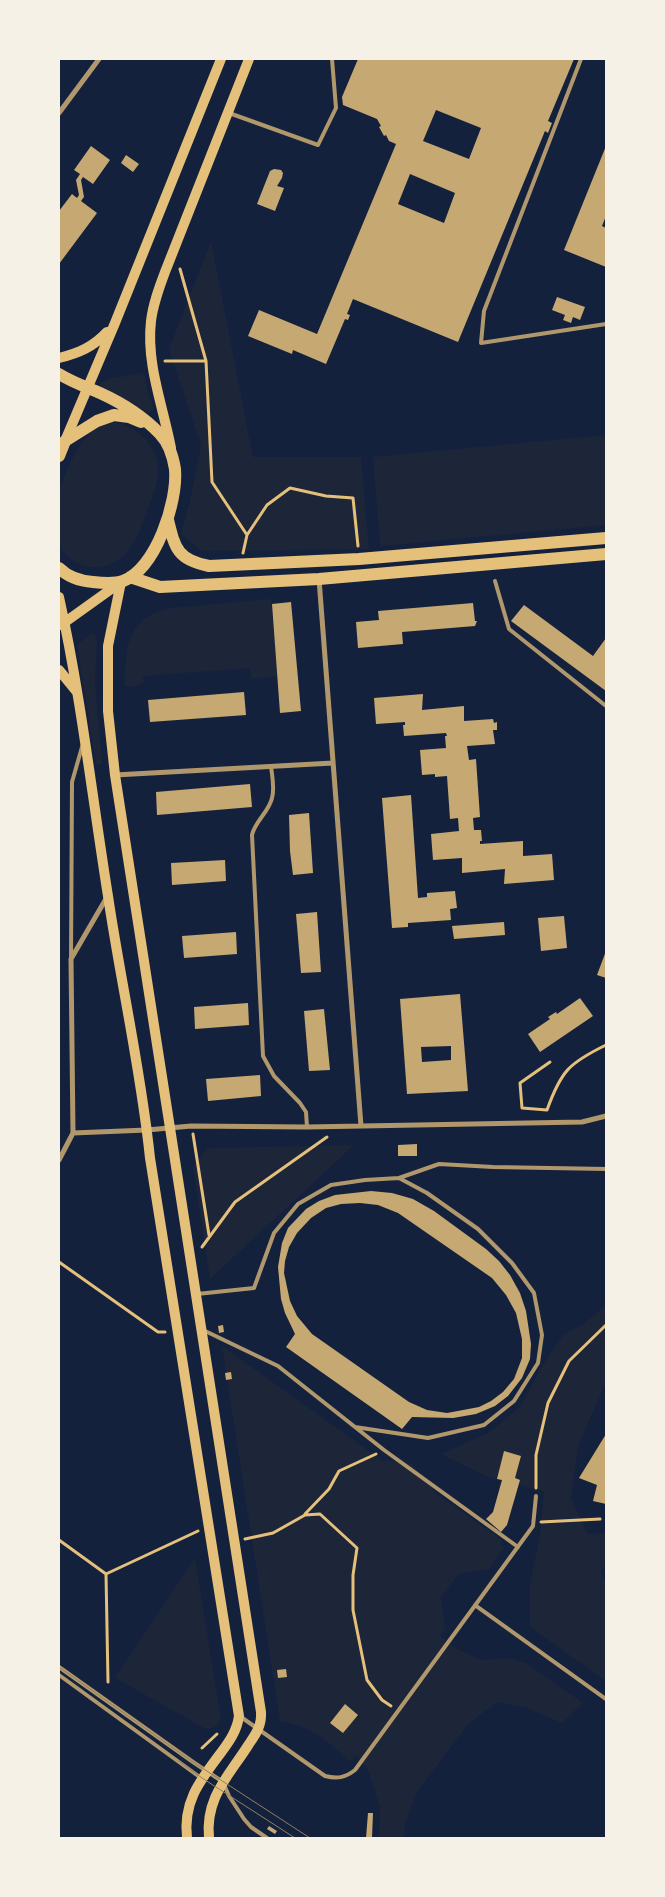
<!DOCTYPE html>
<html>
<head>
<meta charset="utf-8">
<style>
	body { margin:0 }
	#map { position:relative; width:665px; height:1897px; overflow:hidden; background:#14213d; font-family:"PT Sans Narrow",sans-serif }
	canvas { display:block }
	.frame { position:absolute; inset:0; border:60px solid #f6f1e7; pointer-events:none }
</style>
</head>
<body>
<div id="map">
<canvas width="665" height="1897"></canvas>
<div class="frame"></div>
</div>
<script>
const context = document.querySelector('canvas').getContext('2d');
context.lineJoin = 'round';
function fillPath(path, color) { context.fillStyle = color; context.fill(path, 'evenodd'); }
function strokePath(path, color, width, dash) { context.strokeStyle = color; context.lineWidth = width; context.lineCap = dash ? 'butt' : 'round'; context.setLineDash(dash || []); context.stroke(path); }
fillPath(new Path2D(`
	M211,242L253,457H361L369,549L202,551L181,534L190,501L201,445L169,349Z
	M144,373L148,393L154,408L149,413L133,403L102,389L101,383L108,379Z
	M116,422C142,429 164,452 157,481C155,492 150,503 146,513C142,525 136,542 128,551C115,567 91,573 74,561C68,557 60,551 59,544C57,537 59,528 59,521C59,512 58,503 59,494C60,484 65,475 69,466C80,442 89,427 116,422Z
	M606,435V525L380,546L373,457Z
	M271,599L278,676L251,679L250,668L143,676V683L132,687L125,686C126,646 126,617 172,608Z
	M92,633L96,635L97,638L95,683L102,764L96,765L77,645Z
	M354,1145L210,1279L193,1166L208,1148Z
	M606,1305V1382L578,1446L571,1499L588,1534L606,1533V1565L601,1572L606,1583V1681L530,1627V1583L540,1535L544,1491L488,1477L441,1454L488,1433L521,1406L541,1368L563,1335L583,1324Z
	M222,1346L383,1461H394L412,1464L437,1494L502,1540L500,1544L504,1547L489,1569L458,1574L441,1598L445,1629L440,1636L459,1650L482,1660L507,1658L526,1663L583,1703L562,1723L527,1708L497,1702L468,1724L417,1792L405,1823L404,1838H379L380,1807L368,1770L356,1755L350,1762C327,1740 313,1727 280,1721Z
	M195,1558L221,1720C217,1727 213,1729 204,1728L115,1678Z`), '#1d2539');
fillPath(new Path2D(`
	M358,59H574L548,121L552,123L548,133L545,131L458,342L353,299L347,314L350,315L348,320L345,319L326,364L293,350L292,354L248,336L259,310L317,334L396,144L389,141L386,135L384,136L379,127L381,126L377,119L343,105L342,97ZM436,110L481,128L469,159L423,141ZM410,174L455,193L444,223L398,204Z
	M91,146L110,160L93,184L83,177L81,180L84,197L81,201L97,213L59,264V211L72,194L77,198L79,195L76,180L80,174L74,170Z
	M606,146V216L602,226L606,228V267L564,250Z
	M126,155L139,164L133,172L121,163Z
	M274,169L281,170L283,173L282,178L277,186L284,188L275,211L257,204L270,171Z
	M557,297L585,307L580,320L573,317L571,323L563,320L565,315L552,310Z
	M291,602L301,711L280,713L272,604Z
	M473,603L475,621H477L475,626L402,632L403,644L358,648L356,622L379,620L378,611Z
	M524,605L593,656L606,638V691L511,621Z
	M244,692L246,715L150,722L148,700Z
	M423,694L422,710L464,706V721L493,719L494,723L497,722V730H493L495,744L467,746L469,760L476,759L480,817L473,818L474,830H481L482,841H480V844L523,841V856L552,854L554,880L504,884L505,869L462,873V858L433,860L431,834L459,831L458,818L450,819L447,776L435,777V774L422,775L420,750L446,748L445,736H447L446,733L404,736L403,725H405V722L376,724L374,698Z
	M250,784L252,807L157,815L156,792Z
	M411,795L418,898L427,897V893L455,891L457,908L450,909L451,920L408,923V927L392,928L382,798Z
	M309,813L313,873L293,875L290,851L289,815Z
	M225,860L226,881L172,885L171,863Z
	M317,912L321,972L301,973L296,914Z
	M564,916L567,948L541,951L538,918Z
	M504,922L505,935L454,939L452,926Z
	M236,932L237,954L184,958L182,936Z
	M606,951V978L597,975Z
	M460,994L468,1091L407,1094L400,999ZM451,1046V1060L422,1062L421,1047Z
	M580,998L593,1016L540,1052L528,1034L550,1019L548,1017L556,1012L557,1014Z
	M248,1003L249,1025L195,1029L194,1007Z
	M324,1009L330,1070L309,1071L304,1011Z
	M260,1075L261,1096L208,1101L206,1079Z
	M417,1144V1156H398V1145Z
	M371,1191L392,1193L413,1199L434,1211L486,1249L499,1261L510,1275L520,1293L526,1311L531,1344L530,1359L522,1378L508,1396L495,1406L476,1414L453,1418L412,1417L402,1429L286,1347L295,1334L285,1313L281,1299L278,1267L282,1243L288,1228L306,1209L319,1201L335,1195ZM360,1203L378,1205L398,1213L492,1278L506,1295L516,1313L522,1339V1358L514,1379L503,1392L491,1401L479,1407L447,1413L427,1410L409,1402L312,1334L297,1316L290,1301L284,1273L285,1261L289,1247L297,1233L311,1218L326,1208L341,1204Z
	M223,1325L224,1332L219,1333L218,1326Z
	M231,1372L232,1379L226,1380L225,1373Z
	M606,1434V1504L593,1501L597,1485L579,1478Z
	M504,1451L521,1456L515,1478L520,1480L507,1525L501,1532L486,1519L493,1512L502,1480L497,1479Z
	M286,1669L287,1677L278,1678L277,1670Z
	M345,1704L358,1715L343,1733L330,1723Z
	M368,1813H373L372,1838H366Z
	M269,1826L277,1831L275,1834L267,1829Z`), '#c6a872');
strokePath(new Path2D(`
	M180,269L206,361L212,482L247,535L243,553
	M165,361H206
	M247,535L267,505L290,488L326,496L353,498L358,546
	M550,1062L520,1083L522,1108L547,1110C561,1071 569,1063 606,1045
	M193,1134L209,1235
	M202,1247L235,1202L327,1137
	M59,1262L158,1332H165
	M536,1488V1455L548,1403L569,1361L606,1325
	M305,1514L329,1489L339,1471L376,1454
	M541,1522L600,1519
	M245,1539L273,1533L305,1515L320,1514L357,1548L353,1575V1610L367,1680L382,1700L391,1706
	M59,1540L106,1574
	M108,1682L106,1574L198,1531
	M202,1748L217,1734`), '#e5c07b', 3);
strokePath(new Path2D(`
	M581,59L484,311L481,343L606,324
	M229,113L318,145L336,108L332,59
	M495,581L509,629L606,706
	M271,766C272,776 275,788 272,798C269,812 255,821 252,835L263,1056L274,1076L300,1103L306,1112L307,1127
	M71,959L72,782L82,747
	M197,1294L254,1288L274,1233L298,1204L331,1185L365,1180L399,1178
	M203,1330L278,1366L384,1450L518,1547
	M355,1427L428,1438L484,1425L514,1401L538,1363L542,1335L534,1293L512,1263L478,1229L427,1193L399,1178L439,1164L493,1167L606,1169
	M475,1605L606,1699
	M59,1667L193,1762L223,1782L229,1796L244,1819L251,1827L267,1838
	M59,1675L201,1778
	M241,1717L325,1776C337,1779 345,1778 355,1770L533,1526L536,1496`), '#b1986c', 4);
strokePath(new Path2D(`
	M59,113L99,59
	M319,579L361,1126
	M115,775L333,763
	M73,1133L147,1130L191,1126L307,1127L582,1122L606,1116
	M59,1160L73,1133L71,959L107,897`), '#b1986c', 5);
strokePath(new Path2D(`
	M59,358C79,353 93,347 107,332
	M65,441L115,323L221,59
	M171,448C163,406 146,364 151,321C153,304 159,288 165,272L249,59
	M121,582L108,646V711L115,775L261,1712C262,1725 256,1734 249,1744C229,1776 205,1797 209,1838
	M59,597C81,696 92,796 108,896C121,984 141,1070 150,1158L239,1716C237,1731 229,1742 220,1754C199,1782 183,1802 187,1838
	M61,625L121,582
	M59,670L77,692`), '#e5c07b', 10);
strokePath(new Path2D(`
	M59,374C72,382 86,387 100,393C122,403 143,416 160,434C168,442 173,457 175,469C178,501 156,569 123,581C115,584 101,583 93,582C80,581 68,577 59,568
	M59,456L65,441L97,421L114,415L129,417L141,422
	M168,520C175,549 178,560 209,566L359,559L606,538
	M130,577L160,587L319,579L606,554`), '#e5c07b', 12);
strokePath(new Path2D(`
	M59,1667L193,1762L310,1838
	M179,1761L202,1778L295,1838`), '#918062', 1);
</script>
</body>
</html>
